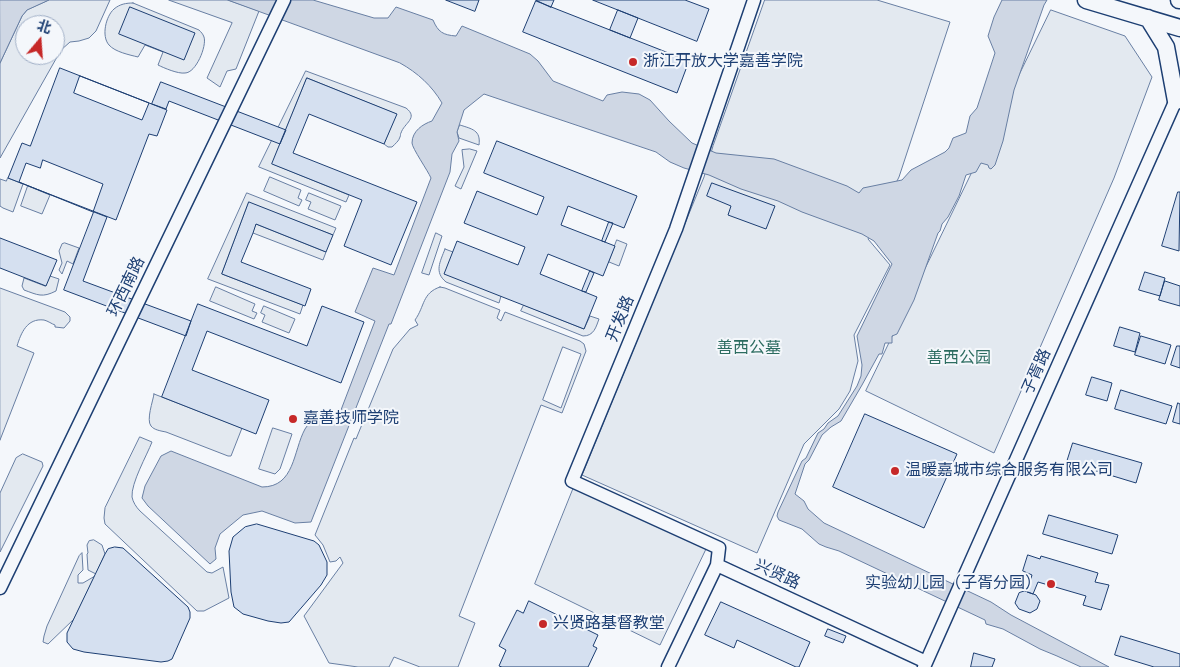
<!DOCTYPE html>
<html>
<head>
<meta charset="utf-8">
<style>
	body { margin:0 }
	#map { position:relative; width:1180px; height:667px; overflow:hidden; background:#f4f7fb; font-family:Poppins,"Noto Sans SC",sans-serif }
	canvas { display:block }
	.north { position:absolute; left:15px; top:15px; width:50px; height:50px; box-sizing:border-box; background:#f4f7fb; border:1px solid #9eadc5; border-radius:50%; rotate:18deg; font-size:14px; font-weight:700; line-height:20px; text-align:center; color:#1d3f73 }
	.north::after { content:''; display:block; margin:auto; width:18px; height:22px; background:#c62828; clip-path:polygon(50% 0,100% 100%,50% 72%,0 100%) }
</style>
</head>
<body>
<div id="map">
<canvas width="1180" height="667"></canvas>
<div class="north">北</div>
</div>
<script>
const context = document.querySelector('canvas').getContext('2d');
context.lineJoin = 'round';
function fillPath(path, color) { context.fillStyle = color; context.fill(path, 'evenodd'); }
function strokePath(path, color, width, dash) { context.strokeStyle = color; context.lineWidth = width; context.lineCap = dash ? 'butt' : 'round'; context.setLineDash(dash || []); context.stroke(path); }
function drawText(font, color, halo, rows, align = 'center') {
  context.font = font + ' Poppins,"Noto Sans SC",sans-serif'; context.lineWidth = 4; context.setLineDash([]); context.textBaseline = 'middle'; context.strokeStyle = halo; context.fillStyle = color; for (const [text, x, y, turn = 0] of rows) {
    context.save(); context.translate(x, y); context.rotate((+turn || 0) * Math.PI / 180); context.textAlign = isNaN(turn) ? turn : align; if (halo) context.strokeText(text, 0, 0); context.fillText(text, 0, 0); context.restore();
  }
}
const green = new Path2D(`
	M49,0H110L96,31L89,38L79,41L70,42L61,50L0,158V63L22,16L27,10ZM25,25H55V55H25Z
	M169,0H228L259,11L236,69L227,71L220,87L207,78L232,23Z
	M765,0H877L950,22L899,177L868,239L890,265L854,335L858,361L850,391L839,409L804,444L757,553L582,475L704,177L713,146Z
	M133,3L199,30C201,32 203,34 204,37C207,46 196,73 185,73C178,74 164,68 158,65L163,52L145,45L138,57C130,55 115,52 109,45C101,36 106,16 114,9C120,4 126,3 133,3Z
	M1051,10L1125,36L1152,77L1114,178L994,453L866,391Z
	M306,71L406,108C419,118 404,123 401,133C400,134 401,135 400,137C399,141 395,144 392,147H388L384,144L396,114L307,78L273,164L349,195L346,202L259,167Z
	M460,125C472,129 481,130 479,145L459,138L457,132Z
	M470,149L477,151L461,189L455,186L464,167L462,150Z
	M270,177L301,190L298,198L302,200L299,206L264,191Z
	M8,178L23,184L13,212L3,208L0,206V179L6,181Z
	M28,186L50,195L42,214L21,206Z
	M247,193L336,228L333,235L249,203L222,274L303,305L300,314L208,279Z
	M309,193L341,206L335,220L308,209L311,202L306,200Z
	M256,224L326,252L323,260L253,233Z
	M436,233L442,236L429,275L422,273Z
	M617,240L627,244L619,266L609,262Z
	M65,243L79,248L73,264L67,261L62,274L59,270L62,263L59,251L62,244Z
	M445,249L453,252L501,296L499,303L446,282C434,272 440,262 445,249Z
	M50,276L59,279L56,291C42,298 38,295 24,290L22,286L24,278L45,286Z
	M216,287L255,304L252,311L257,313L254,319L210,301Z
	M440,287L445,288L500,310L497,318L501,321L505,312L580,341L584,344L586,351L562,413L541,405L459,616L475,623L458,667H420L394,657L389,667H358L329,663L304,616L343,563L340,557L336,561L330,562L323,545L315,535L354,438L356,439L393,349L410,329L418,325L415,320C425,306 422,293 440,287ZM563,347L581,354L561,408L543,400Z
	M0,288L65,312L70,317V321L64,328L55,327V325C52,324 48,321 44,320C27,318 21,333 17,346L34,353L0,440Z
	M524,305L584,329L590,316L599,319C596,327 594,336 583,336L521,311Z
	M264,306L295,319L289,333L262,322L265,315L261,313Z
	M154,394L242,428L231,456H228L166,432C161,431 154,430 151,426C146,420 153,401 154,394Z
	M273,428L292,434L280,469L275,474L259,469Z
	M140,437L152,442C147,455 131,483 132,497C133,502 136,507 140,511L207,572L212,573L223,567L229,598L204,611H197L105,524L104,518L105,508Z
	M23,454L42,462L43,466L0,552V493L16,458Z
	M574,487L706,549L660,645L535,584Z
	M94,540L102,545L105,554L96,574L88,570L87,554L88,553L87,545L89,541Z
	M82,553L83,570L78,575V583H83L95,576L74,619L48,644L43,642L44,636L47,626L79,556Z`);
fillPath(green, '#e3e9f0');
strokePath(green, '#687fa3', 1);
const water = new Path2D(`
	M0,0H49L27,10L22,16L0,63Z
	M228,0H313L374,18H388L396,7L433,20C438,32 443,35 456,36L462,26L530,54L538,61L553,81L603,101L607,95L622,92L639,94L650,100L669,121L692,143L716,153L774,159L847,186L859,193L863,188L902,180L911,170L945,152L949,148L953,138L966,133L970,116L977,108L995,53L988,36L994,17L1002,0H1047L1044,5L1014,90L1003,141L995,165L991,169L989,168L988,165L981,163L976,172L966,175L959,196L948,217L942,224L940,231L938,233L914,300L897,334L892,336V343H885L882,354H879L862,385L841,421L831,427L822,435L809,460L805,464L795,494L804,501L808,509L824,523L991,602L1011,615L1109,667H1081L1057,656L1040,649L1003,629L986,624L985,620L839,551L826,547L819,544L802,529L779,520L777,516L778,512L802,461L806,458L818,433L824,429L828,423L838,416L857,386L861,376L862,365L857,336L892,264L874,241L862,234L802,212L778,201L741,189L709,175L684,168L670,162L656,152L484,94L464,110L457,132L459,141L452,154L450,172L391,324H389L311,522L295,523L262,511L243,515L220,534L215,548L216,559L210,564L148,506L142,498L145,486L161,456L171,451L262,487C295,487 293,451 305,429C307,426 310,422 312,419L323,418L336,423L375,321L355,312L373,268L394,275L431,178C428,171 412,148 412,143C412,131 423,124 432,121L442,103C432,86 418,73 400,63Z`);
fillPath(water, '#cfd7e4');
strokePath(water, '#687fa3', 1);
const building = new Path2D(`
	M446,0H479L475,11Z
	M536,0H554L551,7Z
	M593,0H685L709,9L697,41Z
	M536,1L689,61L677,93L523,32Z
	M130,7L195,33L184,60L119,34Z
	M618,10L638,18L630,38L610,30Z
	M60,68L167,110L157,136L149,134L116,220L8,178L22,143L30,146Z
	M80,76L149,103L142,120L74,93Z
	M307,78L397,114L384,144L309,114L293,153L417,202L391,265L344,246L362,200L272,164Z
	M161,82L286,130L280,144L169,101L166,109L152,104Z
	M497,141L637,196L624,228L568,206L561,225L615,246L603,276L548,254L540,274L597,297L584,329L444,274L457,241L518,265L525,247L464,223L477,191L537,215L544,197L484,173Z
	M43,160L103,184L93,212L19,182L26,163L40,168Z
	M712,183L775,206L766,229L728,215L731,206L707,196Z
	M1178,192H1180L1179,251L1162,246Z
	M249,202L333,235L326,252L256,224L253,233L241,262L311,289L305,306L222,274Z
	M94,212L107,217L83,281L191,321L186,336L64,290Z
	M609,222L613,223L605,242L602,241Z
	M0,238L57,260L46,286L0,268Z
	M590,271L594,273L586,292L582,291Z
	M1145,272L1165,278L1160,296L1139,290Z
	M1165,281L1180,286V306L1159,300Z
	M198,304L307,346L322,306L364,322L341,383L207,331L192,370L269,400L256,434L162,397Z
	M1120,327L1140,333L1135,352L1114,346Z
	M1141,336L1171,345L1165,364L1135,355Z
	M1177,346H1180V368L1171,365Z
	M1092,377L1112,383L1107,401L1086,395Z
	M1121,390L1172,406L1166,424L1115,409Z
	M1178,403L1180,404V424L1173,422Z
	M865,414L957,454L924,528L833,487Z
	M1073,443L1142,463L1136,483L1067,462Z
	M1049,515L1118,535L1112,554L1043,534Z
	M257,524L314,541L319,545L327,562V575L321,585L289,622L281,623L268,621L243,614L234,607L231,592L229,551L233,537L245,527Z
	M115,547L123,548L188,607L190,612V618L172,659L168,661L161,662L84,652L73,649L67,642V633L105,554L108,549Z
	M1028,555L1040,559L1041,556L1098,573L1095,582L1109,585L1101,610L1083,605L1086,596L1038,582L1033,594L1027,592L1032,575L1023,571Z
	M1025,591L1036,595L1040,601L1037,609L1030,613L1019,609L1015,603L1019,593Z
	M529,601L598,635L593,646L597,648L588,667H502L499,666L506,650L499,646L517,610L523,613Z
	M721,602L810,642L799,667H796L737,640L734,648L705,635Z
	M828,629L846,636L843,643L825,636Z
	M1121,636L1180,654V667H1154L1115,655Z
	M974,653L995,659L992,667H971Z`);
fillPath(building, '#d5e0f0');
strokePath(building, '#1d3f73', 1);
const minor = new Path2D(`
	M717,565L719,548L572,481L676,229L754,0
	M0,588L284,0
	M668,667L717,565L926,662
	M924,667L1179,93`);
const major = new Path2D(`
	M1086,0L1180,28
	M1179,0H1180
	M1148,18L1166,47L1176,101L1180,98`);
strokePath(minor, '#1d3f73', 15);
strokePath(major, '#1d3f73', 19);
strokePath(minor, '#f4f7fb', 12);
strokePath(major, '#f4f7fb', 16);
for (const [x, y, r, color] of [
	[633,62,5,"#c62828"],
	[293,419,5,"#c62828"],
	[895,471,5,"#c62828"],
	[1051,584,5,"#c62828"],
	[543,624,5,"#c62828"]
]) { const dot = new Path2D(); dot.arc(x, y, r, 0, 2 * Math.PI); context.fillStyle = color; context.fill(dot); strokePath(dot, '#f4f7fb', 2); }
drawText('16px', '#1d3f73', '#f4f7fb', [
	["浙江开放大学嘉善学院",643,62],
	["嘉善技师学院",303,419],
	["温暖嘉城市综合服务有限公司",905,471],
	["实验幼儿园（子胥分园）",1041,584,"right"],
	["兴贤路基督教堂",553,624]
], 'left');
drawText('16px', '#1d3f73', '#f4f7fb', [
	["环西南路",127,287,-64],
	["开发路",621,319,-68],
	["子胥路",1037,372,-66],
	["兴贤路",777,575,25]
]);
drawText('16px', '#2c6c60', '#f4f7fb', [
	["善西公墓",749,349],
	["善西公园",959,359]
]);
</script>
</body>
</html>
